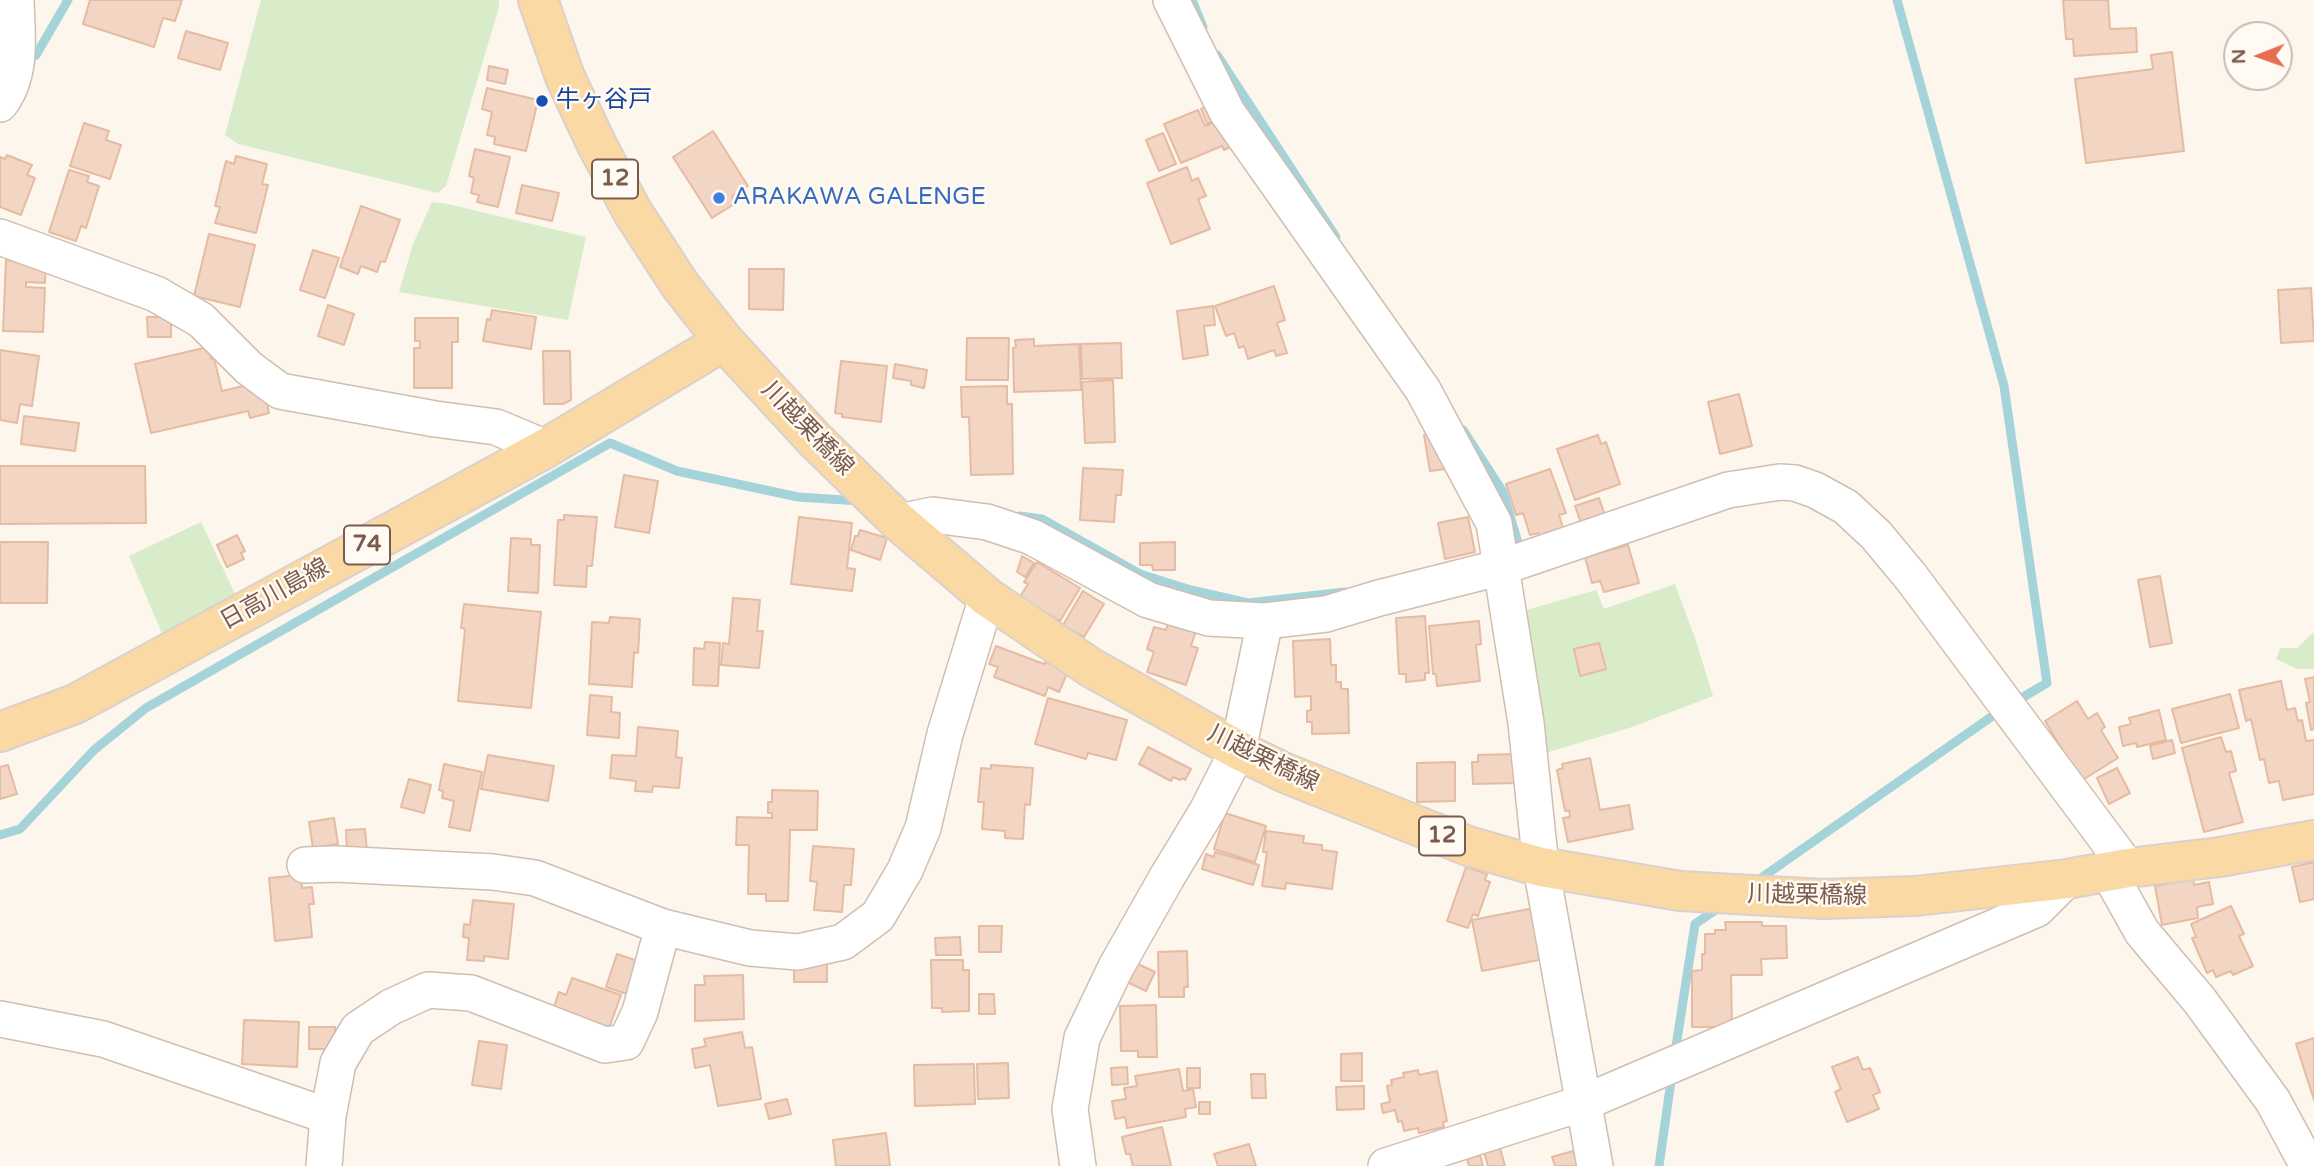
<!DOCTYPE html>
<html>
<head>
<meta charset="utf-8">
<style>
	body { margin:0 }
	#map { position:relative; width:2314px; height:1166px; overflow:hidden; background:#fdf6ec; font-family:"Varela Round",sans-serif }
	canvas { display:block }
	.north { position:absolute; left:2223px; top:21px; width:70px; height:70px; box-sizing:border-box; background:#fffaf3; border:2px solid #cabbb1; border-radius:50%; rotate:269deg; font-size:19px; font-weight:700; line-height:28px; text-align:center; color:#7a5c4d }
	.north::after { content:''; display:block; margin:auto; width:24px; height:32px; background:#e76f51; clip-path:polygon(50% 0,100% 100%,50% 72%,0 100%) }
</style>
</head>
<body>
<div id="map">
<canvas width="2314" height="1166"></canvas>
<div class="north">N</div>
</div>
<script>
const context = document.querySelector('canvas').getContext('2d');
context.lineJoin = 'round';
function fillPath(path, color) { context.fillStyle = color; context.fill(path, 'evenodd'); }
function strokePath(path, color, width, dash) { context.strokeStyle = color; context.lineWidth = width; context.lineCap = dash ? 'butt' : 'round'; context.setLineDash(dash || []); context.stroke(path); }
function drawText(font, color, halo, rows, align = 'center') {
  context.font = font + ' "Varela Round","Noto Sans JP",sans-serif'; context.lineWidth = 5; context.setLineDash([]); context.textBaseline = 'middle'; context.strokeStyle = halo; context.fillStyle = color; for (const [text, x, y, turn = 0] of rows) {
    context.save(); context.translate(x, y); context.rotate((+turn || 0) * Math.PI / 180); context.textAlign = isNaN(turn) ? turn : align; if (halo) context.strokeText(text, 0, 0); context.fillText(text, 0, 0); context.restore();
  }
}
fillPath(new Path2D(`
	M261,0H499V7L446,186L438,193L238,144L225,135Z
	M432,202L448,204L586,237L568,320L399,292L413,244Z
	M201,522L237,598L164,638L129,556Z
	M1675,584L1695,638L1713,696L1632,727L1542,754L1523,611L1596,590L1604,609Z
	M2314,632V669H2297L2276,659L2280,648H2297Z`), '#d8ecc9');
strokePath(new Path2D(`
	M1192,0L1203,27
	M1897,0L2004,386L2047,683L2013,703
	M1217,55L1336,237
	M26,61L36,55L68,0
	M1463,430L1503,492L1519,546L1513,547
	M1020,516L1042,519L1140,574L1191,590L1248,603L1344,592
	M0,835L20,829L94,750L146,708L610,443L677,471L798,497L860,501
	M1754,883L2001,710
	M1675,1053L1695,924L1720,907
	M1659,1166L1672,1074`), '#a5d3da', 9);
const building = new Path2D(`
	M90,0H182L175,21L163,18L154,47L83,24Z
	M2063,0H2108L2110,29L2136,28L2137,52L2074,56L2073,39H2066Z
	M186,31L228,43L220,70L178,58Z
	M2172,52L2184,151L2086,163L2075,79L2153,69L2151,55Z
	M489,66L508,70L505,84L487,80Z
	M487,88L538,100L526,151L494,144L495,137L487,135L492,112L482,109Z
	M1211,104L1217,120L1207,124L1201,109Z
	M1198,110L1205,126L1221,119L1232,146L1224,150L1222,146L1181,163L1164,124Z
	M84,123L109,131L106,140L121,145L110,179L70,166Z
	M713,131L748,186L732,196L736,203L712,218L673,157Z
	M1163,133L1176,164L1159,171L1146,140Z
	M475,149L510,157L498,207L477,202L479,195L471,193L474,178L469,176Z
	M7,155L32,165L27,175L35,178L21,215L0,207V157L5,159Z
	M236,156L267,164L262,184L268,185L256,233L215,223L220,207L215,206L226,161L234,164Z
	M1187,167L1192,181L1198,178L1206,196L1198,199L1210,229L1171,244L1147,183Z
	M69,170L89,176L87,182L99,186L86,228L81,226L76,241L49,232Z
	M522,185L559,193L552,221L516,213Z
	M361,206L400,220L385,262L381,261L377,272L361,266L358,274L340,267Z
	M209,234L255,245L240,307L194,296Z
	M313,250L339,258L325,298L300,290Z
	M6,260L46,261L45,283L26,282V287L45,288L43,332L3,331Z
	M749,269H784L783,310L749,309Z
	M1274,286L1285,320L1277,323L1287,353L1276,356L1274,350L1248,359L1244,346L1239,348L1234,333L1226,336L1215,306Z
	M2311,288L2314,341L2281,343L2278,290Z
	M328,305L354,314L344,345L318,336Z
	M1213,306L1215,325L1204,326L1208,355L1183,359L1177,311Z
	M492,310L536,317L531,349L483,341L487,319L490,320Z
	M147,317H171V337H148Z
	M415,318H458V342H452V388H414V348H420V341H415Z
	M967,338H1009L1008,380H966Z
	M1034,339V346L1079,344L1081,390L1014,392L1013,348L1016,347L1015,340Z
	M1121,343L1122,378L1082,379L1081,344Z
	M208,347L211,359L214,358L222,391L252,384L264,389L269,413L250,418L248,411L151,433L135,364Z
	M0,350L39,356L32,406L20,404L17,423L0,420Z
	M543,351H570L571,400L563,404H544Z
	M841,361L887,366L881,422L842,417V414L835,413Z
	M895,364L927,370L924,388L911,385V381L893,378Z
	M1113,380L1115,442L1085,443L1082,382Z
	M1007,386V404H1012L1013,474L971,475L969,417H962L961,387Z
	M1739,394L1752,446L1720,454L1708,402Z
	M24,416L79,423L75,451L21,444Z
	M1435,433L1453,468L1430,471L1424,435Z
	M1598,435L1601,444L1606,442L1620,484L1575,500L1557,449Z
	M0,466H145L146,523L0,524Z
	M1083,468L1123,470L1121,495H1116L1114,522L1080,520Z
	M1550,469L1566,513L1559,515L1564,531L1540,539L1538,533L1530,535L1523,513L1516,515L1506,484Z
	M624,475L658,481L649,533L615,527Z
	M1599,498L1606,518L1582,526L1575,506Z
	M564,515L597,517L592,566H587L586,587L554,585L558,520H564Z
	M799,517L852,523L847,568L855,569L852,591L791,584Z
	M1468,517L1475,552L1445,559L1438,523Z
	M860,530L887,538L880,560L851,550L855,536H858Z
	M237,535L245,551L241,553L244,559L227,567L217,545Z
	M511,538L531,539V545H540L538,593L508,591Z
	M0,542H48L47,603H0Z
	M1175,542V570H1153L1152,565H1140V543Z
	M1628,545L1639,583L1604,592L1600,581L1592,583L1585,557Z
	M1022,556L1034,563L1025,577L1017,572Z
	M1037,562L1080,588L1060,621L1020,597L1028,584L1024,582Z
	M2160,576L2172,643L2150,647L2138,580Z
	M1083,591L1104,604L1084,637L1063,625Z
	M733,598L760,600L757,631H763L759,668L721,665L723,643L729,644Z
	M464,604L541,612L531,708L458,701L465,629L461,628Z
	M1425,616L1429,673H1425V680L1406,682V674H1399L1396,618Z
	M610,617L640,619L638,653L634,652L632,687L589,684L592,622L609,623Z
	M1170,618L1197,628L1191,646L1198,648L1186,685L1147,672L1154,652L1147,649L1154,627L1166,630Z
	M1479,621L1481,644L1476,645L1480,681L1437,686L1436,674H1433L1429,626Z
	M1330,639L1331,665H1336V682H1341V689H1348L1349,733L1312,734V722H1307V711L1311,710V696L1295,697L1293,641Z
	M705,642L720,643L718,686L693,685L694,648L704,649Z
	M1599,643L1606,669L1580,676L1574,649Z
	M996,646L1044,664L1045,662L1068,671L1059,692L1048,687L1045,696L994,677L998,667L989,664Z
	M2314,677V729L2311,730L2306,703L2310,702L2305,679Z
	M2281,681L2287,710L2295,708L2298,721L2302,720L2306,741L2314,740V794L2283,800L2279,781L2269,783L2264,759L2260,760L2251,719L2246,721L2239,690Z
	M2230,694L2239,728L2181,743L2172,709Z
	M590,695L612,697L611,712L620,713L619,738L587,735Z
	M1048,698L1127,720L1116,760L1088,753L1086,759L1035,744Z
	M2077,701L2088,719L2097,713L2105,727L2101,730L2118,758L2081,781L2045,721Z
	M2159,710L2166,740L2137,747L2136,743L2123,746L2119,727L2131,724L2129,718Z
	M638,727L678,731L676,757L682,758L679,788L653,786L652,792L635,791L636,781L610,778L612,755L636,756Z
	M2221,737L2226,752L2231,751L2236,771L2229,773L2243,822L2204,832L2182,748Z
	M2172,740L2175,753L2153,759L2150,746Z
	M1148,747L1191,769L1185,780L1182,778L1180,780L1173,777L1171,781L1139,764Z
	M1516,754L1517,783L1473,784L1472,762H1478V755Z
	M488,755L554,766L548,801L481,789Z
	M1590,758L1600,810L1629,805L1633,829L1568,842L1563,818L1570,817L1569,810L1565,811L1557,770L1563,768L1562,764Z
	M1455,762V801L1417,802V763Z
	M444,764L482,772L470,831L449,827L454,801L442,798L443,791L439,790Z
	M8,765L17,794L0,799V767Z
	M991,765L1033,768L1030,805L1025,804L1023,839L1005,838V831L982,829L984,802H978L981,768L991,769Z
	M2117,768L2130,793L2109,804L2097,778Z
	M409,779L431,785L424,813L401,807Z
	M772,790L818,791L817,830H790L788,901H766V894H748L749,845H736L737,817L772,818V813H768V802H772Z
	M1225,813L1266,826L1255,862L1214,849Z
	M334,818L338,844L313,848L309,822Z
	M365,829L367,852L347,853L346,830Z
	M1266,831L1304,836L1303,843L1322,845V850L1337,852L1332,889L1286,883L1285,889L1262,886L1267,852H1263Z
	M813,846L854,849L851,885H844L842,912L814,910L817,882L810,881Z
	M1215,852L1259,865L1253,885L1202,869L1206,854L1214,857Z
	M2314,862V899L2300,902L2292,867Z
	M1466,867L1487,874L1485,880L1490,882L1478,916L1473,914L1468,928L1447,921Z
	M301,875L302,888L312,887L314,904H309L312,937L275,941L269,878Z
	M2193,879L2194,885L2209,882L2213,904L2197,907L2198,918L2162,925L2155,886Z
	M473,900L514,904L508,959L484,956V961L467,960L469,938L463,937L464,924L470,925Z
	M2231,906L2244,934L2239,936L2253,966L2233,975L2231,971L2216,977L2213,970L2207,973L2192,938L2196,937L2191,924Z
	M1534,908L1544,959L1482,971L1472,920Z
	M1725,922H1762V926H1786L1787,958L1761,959L1762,975H1731L1732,1027H1692V971L1702,970V954H1705V934H1715V930H1726Z
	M979,926H1002L1001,952H979Z
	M960,937L961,955H936L935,938Z
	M1187,951L1188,987H1184V997H1159L1158,952Z
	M617,954L641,962L630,995L606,987Z
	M794,960H827V982H794Z
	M931,960H963V970H969V1011L942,1012V1008H932Z
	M1136,963L1155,972L1146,991L1127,982Z
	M743,975L744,1019L695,1021V985H705L704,976Z
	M572,978L621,995L608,1031L552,1012L559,992L566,995Z
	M979,994H994L995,1014H979Z
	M1156,1005L1157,1057H1138V1051H1121L1120,1006Z
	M244,1020L299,1022L297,1067L242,1064Z
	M309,1027H335V1049H309Z
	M742,1032L745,1048L752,1047L761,1099L718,1106L710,1065L695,1068L692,1049L706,1046L704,1039Z
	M2314,1038V1100L2296,1044Z
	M479,1041L507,1045L501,1089L472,1085Z
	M1362,1053V1081H1341V1054Z
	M1858,1057L1863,1070L1870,1068L1880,1092L1873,1095L1879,1109L1847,1122L1835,1092L1841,1089L1832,1067Z
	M1008,1063L1009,1098L978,1099L977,1064Z
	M974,1064L975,1104L915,1106L914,1065Z
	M1127,1067L1128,1084L1112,1085L1111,1068Z
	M1187,1068H1200V1088H1187Z
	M1179,1069L1183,1091L1193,1089L1196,1107L1185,1109L1186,1117L1127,1128L1125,1117L1115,1119L1112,1101L1126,1099L1124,1088L1137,1086L1135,1076Z
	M1418,1070L1419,1075L1437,1071L1447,1121L1443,1122L1444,1127L1419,1133L1418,1128L1404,1131L1402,1121L1398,1122L1395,1110L1383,1113L1381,1104L1390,1102L1387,1086L1392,1085L1391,1080L1404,1077L1403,1073Z
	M1251,1074H1265L1266,1098H1252Z
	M1364,1086V1109L1337,1110L1336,1087Z
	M787,1099L791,1114L769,1119L765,1104Z
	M1199,1102H1210V1114H1199Z
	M1162,1127L1171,1166H1133L1130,1154H1126L1122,1137Z
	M886,1133L890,1166H836L833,1140Z
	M1249,1144L1256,1166H1218L1214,1154Z
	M1500,1148L1505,1166H1488L1484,1152Z
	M1573,1151L1578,1166H1555L1552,1157Z
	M1480,1155L1483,1166H1469L1467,1159Z`);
fillPath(building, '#f3d5c3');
strokePath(building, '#e6bba3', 2);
const minor = new Path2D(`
	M1171,0L1227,112L1423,390L1494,523L1526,723L1541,867L1595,1166
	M0,104C23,74 17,35 16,0
	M0,237L156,294L201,320L249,368L280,391L435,419L496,427L546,448
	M899,522L933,515L987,522L1032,537L1148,600L1209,618L1265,621L1326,614L1379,598L1502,567L1728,490L1780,482L1795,483L1815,490L1846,507L1876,535L1911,577L2128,868
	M305,865L336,864L493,872L535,878L663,927L750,948L798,952L843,942L878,916L905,870L923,828L945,734L987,597
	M2109,873L2142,932L2200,1001L2273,1101L2308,1166
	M0,1019L103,1039L328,1116
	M324,1166L328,1116L338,1063L358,1029L391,1007L428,990L471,993L605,1045L626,1042L640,1012L663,927
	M1078,1166L1070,1109L1082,1038L1116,967L1167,877L1207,811L1238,750L1265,621
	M1386,1166L1583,1103L2037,909L2067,879`);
const major = new Path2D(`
	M538,0L565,77L597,145L632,211L680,285L724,341L814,439L899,522L987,597L1090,667L1238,750L1285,773L1468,846L1541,867L1680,891L1823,899L1916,896L2067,879L2128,868L2220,857L2314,840
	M0,732L75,704L546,448L724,341`);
strokePath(minor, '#d1beb0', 38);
strokePath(major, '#dad1cd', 42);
strokePath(minor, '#fff', 35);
strokePath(major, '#fbd9a5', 38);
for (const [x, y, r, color] of [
	[542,101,7,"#1a4fb4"],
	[719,198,7,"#3f7fe0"]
]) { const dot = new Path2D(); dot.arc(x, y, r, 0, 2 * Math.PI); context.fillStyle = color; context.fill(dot); strokePath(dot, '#fffaf3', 2.5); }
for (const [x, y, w] of [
	[615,179,46],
	[367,545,46],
	[1442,836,46]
]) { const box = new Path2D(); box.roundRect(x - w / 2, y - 19.5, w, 39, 5); context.fillStyle = '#fffaf3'; context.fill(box); strokePath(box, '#7a5c4d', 2); }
drawText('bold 23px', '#7a5c4d', null, [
	["12",615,179],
	["74",367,545],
	["12",1442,836]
]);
drawText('24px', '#164399', '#fffaf3', [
	["牛ヶ谷戸",556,101]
], 'left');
drawText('24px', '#366cbe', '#fffaf3', [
	["ARAKAWA GALENGE",733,198]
], 'left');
drawText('24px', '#7a5c4d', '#fffaf3', [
	["川越栗橋線",807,429,46],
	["日高川島線",275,595,-29],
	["川越栗橋線",1263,759,26],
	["川越栗橋線",1807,896,1]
]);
</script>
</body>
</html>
